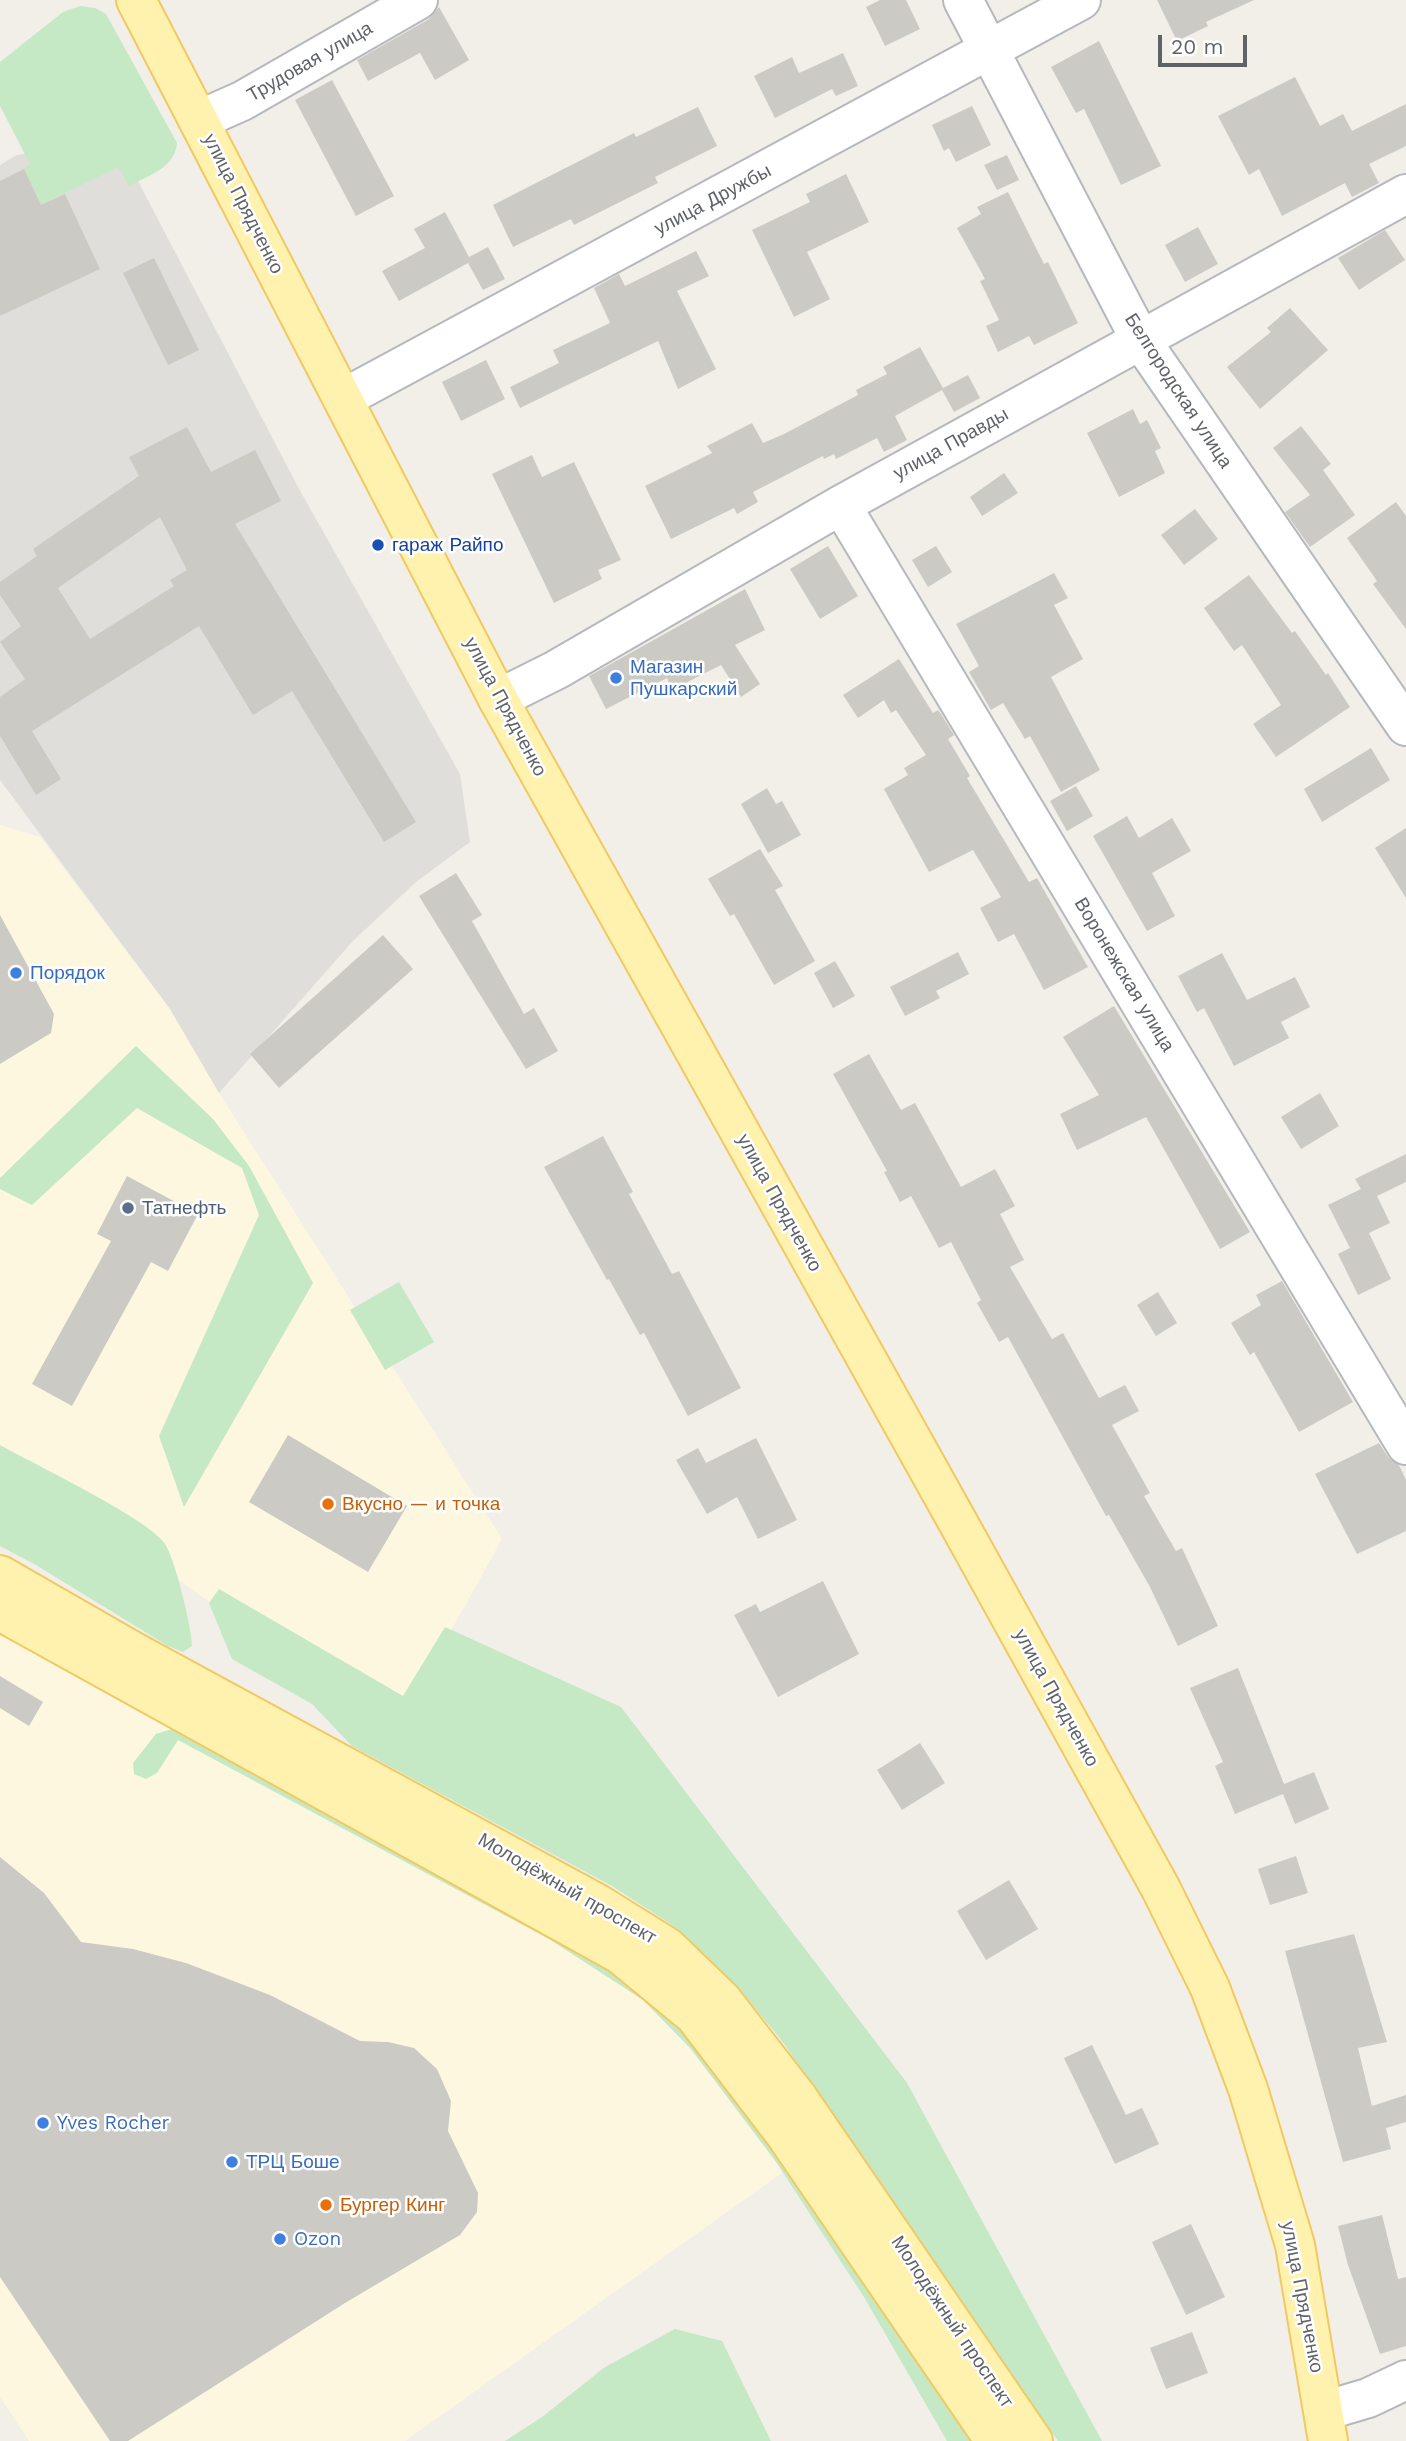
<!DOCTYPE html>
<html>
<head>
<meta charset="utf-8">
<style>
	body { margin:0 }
	#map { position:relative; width:1406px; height:2441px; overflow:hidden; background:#f1efe8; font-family:"Work Sans",sans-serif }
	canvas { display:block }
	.scale { position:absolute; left:1158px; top:35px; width:89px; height:32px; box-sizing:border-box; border:4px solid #5f6368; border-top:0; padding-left:9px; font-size:21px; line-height:24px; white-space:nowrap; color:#5f6368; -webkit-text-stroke:5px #fff; paint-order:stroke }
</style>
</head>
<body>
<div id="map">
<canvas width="1406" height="2441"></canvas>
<div class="scale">20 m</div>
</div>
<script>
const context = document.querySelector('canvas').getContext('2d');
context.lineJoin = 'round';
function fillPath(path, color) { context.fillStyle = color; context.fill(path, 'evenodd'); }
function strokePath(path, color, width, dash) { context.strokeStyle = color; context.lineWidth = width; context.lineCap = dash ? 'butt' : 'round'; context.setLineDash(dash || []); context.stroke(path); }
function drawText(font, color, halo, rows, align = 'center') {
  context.font = font + ' "Work Sans",sans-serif'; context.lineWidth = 5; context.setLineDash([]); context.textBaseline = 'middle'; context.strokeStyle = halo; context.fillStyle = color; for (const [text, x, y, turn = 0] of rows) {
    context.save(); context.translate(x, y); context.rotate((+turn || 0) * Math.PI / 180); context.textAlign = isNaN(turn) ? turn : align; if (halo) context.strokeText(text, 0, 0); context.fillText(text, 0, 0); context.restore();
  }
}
fillPath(new Path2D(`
	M0,825L40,837L170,1009L219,1093L502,1539L409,1706L347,1702L102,1524L0,1470Z
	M0,1635L477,1893L653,2003L786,2170L405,2441H29L0,2397Z`), '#fef7e0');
fillPath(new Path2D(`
	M117,141L298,487L460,774L470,842L416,882L353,941L219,1093L170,1009L0,780V165L17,155Z`), '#e0deda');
fillPath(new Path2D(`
	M80,6L95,8L106,14L177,143C175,168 149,175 129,186L118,167L41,205L24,169L30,164L0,106V62L63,12Z
	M136,1046L213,1119L249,1166L313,1283L184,1507L159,1436L259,1215L242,1168L137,1108L32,1205L0,1189V1178Z
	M399,1282L434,1342L385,1370L350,1310Z
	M0,1445C32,1463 149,1519 165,1544C175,1559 192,1628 192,1646L183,1652L168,1646L36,1565L0,1546Z
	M219,1589L403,1696L445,1627L621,1707L907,2083L1102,2441H1058L779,2037L734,1983L672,1925L612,1886L352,1746L312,1704L232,1659L209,1603Z
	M175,1728L631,1977L707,2054L976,2441H947L864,2297L776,2162L691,2049L643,2000L549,1939L178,1740L157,1773L146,1779L134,1774L133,1763L156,1734Z
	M675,2329L722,2341L771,2441H505L542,2417L605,2367Z`), '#c5e8c5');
fillPath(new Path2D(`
	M880,0H906L920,29L885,46L866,7Z
	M1157,0H1254L1206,22L1208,26L1177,41Z
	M439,7L469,60L435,80L420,53L368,81L357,60L429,19Z
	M1099,41L1161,166L1121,185L1084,109L1076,113L1051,67Z
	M843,53L858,86L836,96L832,89L775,118L754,76L792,57L799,73Z
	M1295,77L1320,126L1343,114L1352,131L1406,104V146L1369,164L1379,183L1352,197L1345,183L1282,216L1259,169L1249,175L1218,116Z
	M332,80L394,196L356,216L295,100Z
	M972,106L991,145L956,162L949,148L944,151L932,125Z
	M698,107L717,146L655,177L658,183L574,225L571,219L513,247L493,205L634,133L636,137Z
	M1007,155L1019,180L997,190L984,165Z
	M24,169L41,205L65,194L100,269L0,316V181Z
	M846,174L869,222L807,252L830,299L794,317L752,230L810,202L806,194Z
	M1008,192L1044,264L1048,262L1078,323L1034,345L1029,336L998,352L986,326L999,320L980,281L985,279L957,228L981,214L977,207Z
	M445,212L469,257L488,247L505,279L483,290L468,263L399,301L382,271L425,248L414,229Z
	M1198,227L1218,264L1185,282L1165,245Z
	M1385,230L1405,260L1359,290L1338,258Z
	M696,251L709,276L677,291L716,369L678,389L658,341L520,408L510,387L559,363L553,350L610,323L594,288L619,274L625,286Z
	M154,258L199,350L168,365L123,273Z
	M1290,308L1328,350L1260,409L1227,367L1271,332L1267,328Z
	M920,347L943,388L968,375L980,398L954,412L942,390L895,416L907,440L884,452L877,438L836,459L834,454L824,459L823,456L753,492L758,502L737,514L734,508L671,539L645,486L712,453L707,446L752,423L763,443L784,434L858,395L856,390L887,374L883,367Z
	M486,360L505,399L461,421L442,382Z
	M1133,409L1140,424L1147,420L1161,448L1155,451L1165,473L1119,497L1087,433Z
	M1301,426L1331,464L1323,470L1355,515L1310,547L1285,512L1310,495L1273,448Z
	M187,427L211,472L255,450L281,501L235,524L416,822L384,842L292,691L253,715L199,626L32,731L61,779L36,795L0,736V697L25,679L0,642L21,626L0,595V582L37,556L33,549L139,476L129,457ZM160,517L187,570L170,580L174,586L90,639L58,588Z
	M532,455L542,477L574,462L621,560L598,570L602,579L554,603L492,474Z
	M1004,473L1018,493L982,516L970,497Z
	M1396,502L1406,516V629L1373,584L1377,581L1347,538Z
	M1195,509L1218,539L1184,565L1161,535Z
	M828,546L858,596L820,619L790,569Z
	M936,546L952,572L928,587L912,560Z
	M1054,573L1068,598L1054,605L1083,659L1051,677L1100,770L1061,792L1030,736L1025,739L1003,703L991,710L969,672L979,666L956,624Z
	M1249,575L1292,633L1295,631L1326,675L1328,673L1350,707L1276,757L1253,724L1281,705L1242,645L1234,651L1204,608Z
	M745,589L765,630L735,645L760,684L741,697L721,665L672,690L667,678L606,709L589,676Z
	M899,659L933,713L938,710L941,714L954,735L948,739L970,776L967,778L1029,882L1037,878L1088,967L1044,990L1014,934L998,942L980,908L1001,897L973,850L929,872L884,789L908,775L904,768L926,755L896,710L891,713L884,700L858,718L843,695Z
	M1371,748L1390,780L1322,822L1304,789Z
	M1076,786L1093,816L1067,831L1050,801Z
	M767,788L776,804L782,801L801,835L768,853L741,804Z
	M1127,816L1139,838L1172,818L1191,851L1152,873L1175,916L1147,931L1093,836Z
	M1406,828V898L1375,848Z
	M760,849L783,886L775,890L815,961L774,985L734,914L730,916L708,879Z
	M456,873L482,915L472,921L524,1014L534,1008L558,1051L526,1069L419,896Z
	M0,915L54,1014L51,1033L0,1064Z
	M383,935L413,969L279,1088L250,1054Z
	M958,952L969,974L936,991L940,998L905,1016L890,987Z
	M1222,953L1247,1000L1295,977L1310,1007L1281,1022L1289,1038L1234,1066L1204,1008L1197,1012L1178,976Z
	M835,961L855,996L833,1008L814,973Z
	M1114,1006L1250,1232L1220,1249L1146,1117L1077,1150L1060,1114L1099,1095L1063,1037Z
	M869,1054L901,1110L915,1103L961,1187L995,1169L1015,1206L1000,1214L1024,1260L1010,1267L1052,1339L1063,1333L1099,1398L1125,1385L1139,1411L1112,1425L1150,1493L1144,1496L1176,1551L1182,1548L1218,1626L1178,1646L1150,1587L1109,1515L1106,1516L1008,1337L999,1342L977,1303L981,1300L951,1242L939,1248L911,1196L900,1202L884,1172L887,1171L833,1074Z
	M1320,1093L1339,1126L1301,1149L1281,1117Z
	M603,1136L633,1192L629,1194L672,1274L679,1271L741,1388L688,1416L644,1333L640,1335L609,1279L607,1280L544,1167Z
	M1406,1154V1182L1377,1196L1390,1223L1369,1233L1391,1279L1358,1295L1338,1254L1350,1248L1328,1205L1361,1189L1355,1179Z
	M127,1176L198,1214L168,1271L151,1262L72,1406L32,1384L111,1241L97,1234Z
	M1282,1281L1353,1402L1299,1432L1254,1352L1250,1355L1231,1323L1261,1305L1256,1295Z
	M1158,1292L1177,1323L1156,1336L1137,1305Z
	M288,1435L407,1506L368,1572L249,1502Z
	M756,1438L797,1520L758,1539L737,1497L707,1514L676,1460L698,1448L706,1463Z
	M1379,1443L1388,1457L1399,1465L1406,1480V1531L1357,1554L1315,1474Z
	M823,1581L859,1654L778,1697L734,1615L756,1604L760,1612Z
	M1238,1668L1284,1784L1314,1772L1329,1809L1295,1824L1283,1794L1235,1814L1215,1766L1223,1762L1190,1688Z
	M0,1676L43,1702L29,1726L0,1708Z
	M920,1743L945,1783L902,1810L877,1770Z
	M1296,1856L1308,1893L1270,1905L1258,1869Z
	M0,1857L44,1893L81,1942L133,1949L186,1963L270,1995L360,2041L388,2042L414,2048L437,2069L451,2101L448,2131L478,2193L477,2212L460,2235L345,2303L128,2441H110L0,2277Z
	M1009,1880L1038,1929L986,1960L957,1911Z
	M1354,1934L1387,2042L1358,2048L1372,2106L1406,2095V2122L1386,2128L1391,2149L1343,2162L1285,1951Z
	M1092,2045L1126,2115L1142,2108L1159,2144L1115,2164L1064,2058Z
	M1382,2215L1398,2279L1406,2277V2346L1380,2354L1348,2265L1338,2226Z
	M1191,2224L1225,2297L1186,2315L1152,2242Z
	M1192,2332L1208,2373L1166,2389L1150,2348Z`), '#cccac5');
const minor = new Path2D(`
	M963,0L1140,339L1406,726
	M199,120L242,101L418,0
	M344,398L1081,0
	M841,505L1406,1445
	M498,699L556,670L841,505L1406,194
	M1324,2411L1368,2398L1406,2380`);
const major = new Path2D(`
	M136,0L498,699L960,1526L1161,1889L1210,1988L1248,2089L1295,2245L1328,2441
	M0,1575L134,1652L598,1904L667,1947L722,2000L798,2098L1033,2441
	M0,1611L620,1954L694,2015L785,2134L995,2441`);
strokePath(minor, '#b5b8bc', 42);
strokePath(major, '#f2c960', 42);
strokePath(minor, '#fff', 38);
strokePath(major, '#fff2af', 38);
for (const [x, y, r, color] of [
	[378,545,7,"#1a4fb4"],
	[616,678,7,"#3f7fe0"],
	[16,973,7,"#3f7fe0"],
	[128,1208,7,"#5c6f8a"],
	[328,1504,7,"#e8710a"],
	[43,2123,7,"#3f7fe0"],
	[232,2162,7,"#3f7fe0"],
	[326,2205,7,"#e8710a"],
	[280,2239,7,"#3f7fe0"]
]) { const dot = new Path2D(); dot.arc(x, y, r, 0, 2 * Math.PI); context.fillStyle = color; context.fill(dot); strokePath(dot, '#fff', 2.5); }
drawText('19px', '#5f6368', '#fff', [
	["Трудовая улица",310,62,-30],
	["улица Дружбы",713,200,-28],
	["улица Прядченко",243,204,63],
	["Белгородская улица",1178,391,57],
	["улица Правды",951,444,-29],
	["улица Прядченко",505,707,62],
	["Воронежская улица",1124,975,59],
	["улица Прядченко",779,1203,61],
	["улица Прядченко",1056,1698,61],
	["Молодёжный проспект",567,1889,30],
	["улица Прядченко",1302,2297,79],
	["Молодёжный проспект",952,2322,56]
]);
drawText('19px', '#164399', '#fff', [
	["гараж Райпо",392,545]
], 'left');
drawText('19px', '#366cbe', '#fff', [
	["Магазин",630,667],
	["Пушкарский",630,689],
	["Порядок",30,973],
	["Yves Rocher",57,2123],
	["ТРЦ Боше",246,2162],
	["Ozon",294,2239]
], 'left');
drawText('19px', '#4e5e75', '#fff', [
	["Татнефть",142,1208]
], 'left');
drawText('19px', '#c56008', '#fff', [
	["Вкусно — и точка",342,1504],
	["Бургер Кинг",340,2205]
], 'left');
</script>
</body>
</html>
